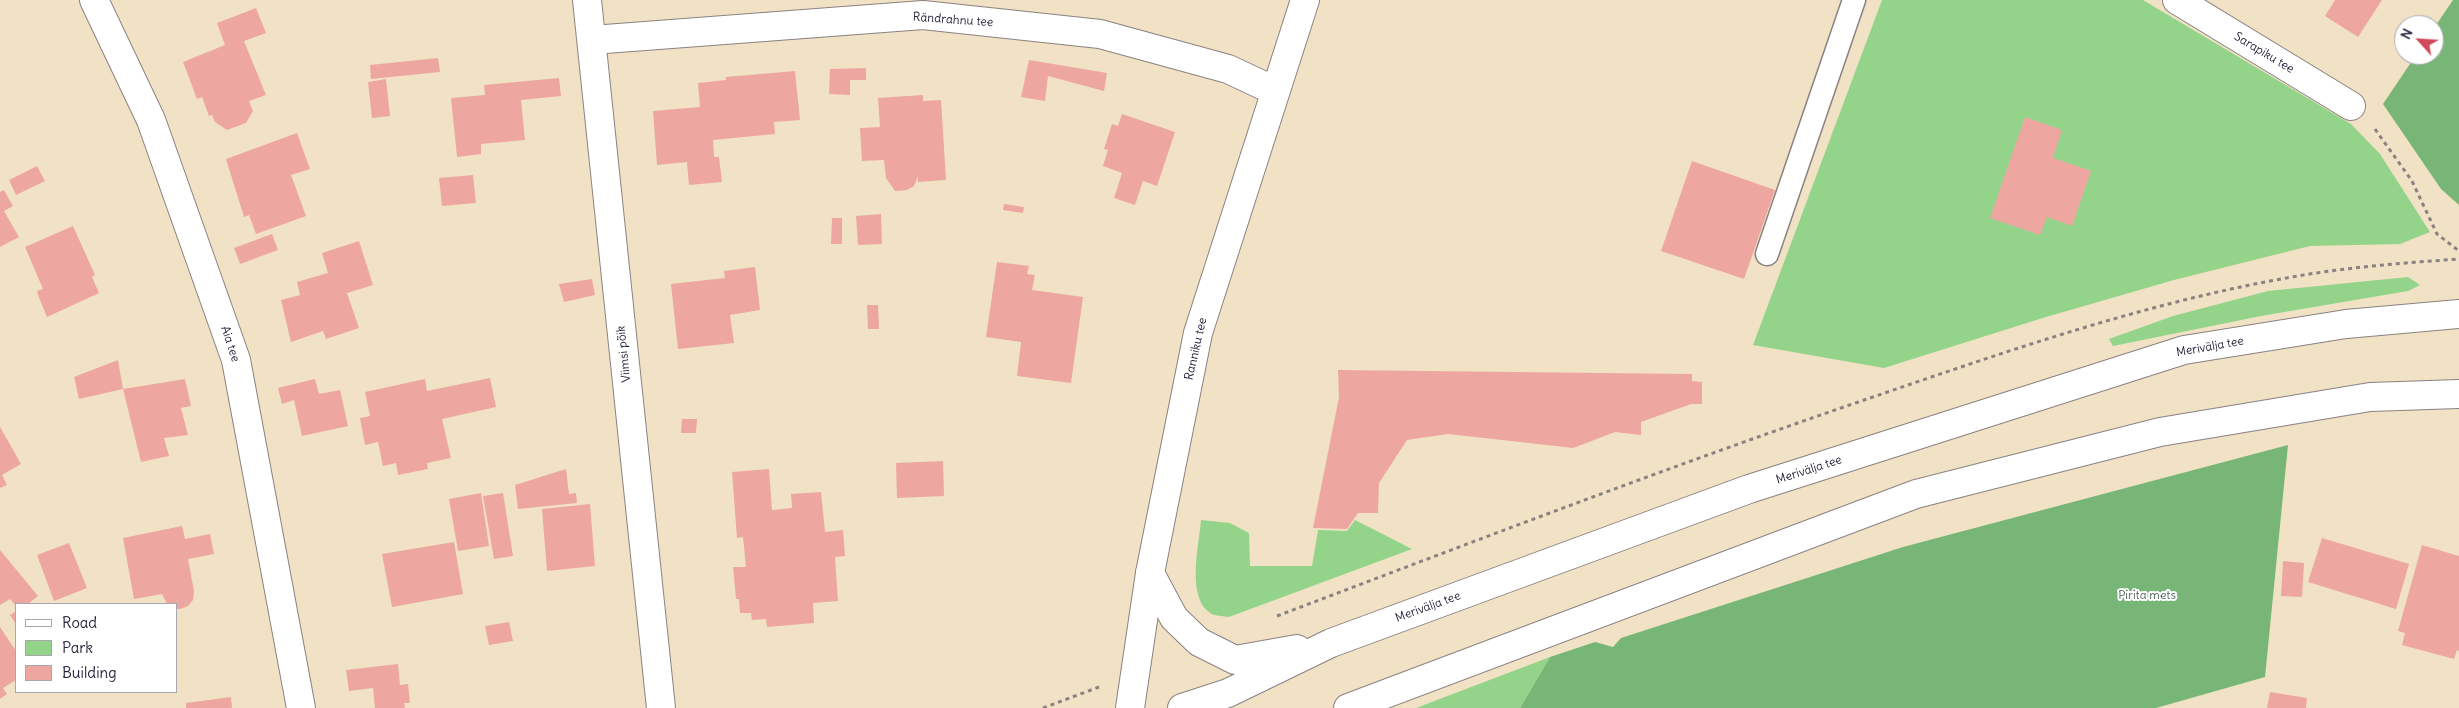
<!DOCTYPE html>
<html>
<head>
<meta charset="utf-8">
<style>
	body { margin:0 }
	#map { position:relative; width:2459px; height:708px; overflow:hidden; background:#f1e2c5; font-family:Delius,sans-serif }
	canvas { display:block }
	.legend { position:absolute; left:15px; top:603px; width:162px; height:90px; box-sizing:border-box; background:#fff; border:1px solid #a7a7b1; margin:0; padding:6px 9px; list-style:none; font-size:15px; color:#22223b }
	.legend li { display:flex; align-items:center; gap:10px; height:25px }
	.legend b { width:25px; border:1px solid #a7a7b1 }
	.north { position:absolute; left:2394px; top:15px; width:50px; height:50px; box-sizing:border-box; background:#fff; border:1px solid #a7a7b1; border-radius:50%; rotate:296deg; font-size:14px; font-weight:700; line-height:20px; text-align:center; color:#22223b }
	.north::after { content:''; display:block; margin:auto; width:18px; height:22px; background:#d1495b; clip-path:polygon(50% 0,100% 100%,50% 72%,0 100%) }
</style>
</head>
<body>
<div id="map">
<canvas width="2459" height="708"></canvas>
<ul class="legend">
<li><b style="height:6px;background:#fff"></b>Road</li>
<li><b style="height:14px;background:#94d48a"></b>Park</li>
<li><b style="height:14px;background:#eda7a0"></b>Building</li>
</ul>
<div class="north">N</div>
</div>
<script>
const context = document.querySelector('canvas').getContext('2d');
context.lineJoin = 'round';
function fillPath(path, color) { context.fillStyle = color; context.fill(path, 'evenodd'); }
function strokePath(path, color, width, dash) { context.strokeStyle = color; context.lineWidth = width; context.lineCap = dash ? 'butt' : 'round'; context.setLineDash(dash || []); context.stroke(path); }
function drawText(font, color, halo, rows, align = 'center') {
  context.font = font + ' Delius,sans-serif'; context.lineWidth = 4; context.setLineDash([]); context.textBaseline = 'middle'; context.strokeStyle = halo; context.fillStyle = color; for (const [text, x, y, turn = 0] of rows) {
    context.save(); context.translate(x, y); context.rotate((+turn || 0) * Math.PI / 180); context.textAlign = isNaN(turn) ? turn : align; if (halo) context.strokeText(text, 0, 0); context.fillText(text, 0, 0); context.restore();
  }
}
fillPath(new Path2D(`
	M1882,0H2143L2351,124L2380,154L2430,232L2400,244L2310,246L2174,280L2046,317L1884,368L1753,345Z
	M2408,277L2420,285L2408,291L2261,316L2113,346L2109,339L2173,316L2268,291Z
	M1201,520L1230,523L1249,533L1250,566H1312L1318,530L1347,531L1355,520L1412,549L1229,617C1223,616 1214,616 1210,613C1186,597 1199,545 1201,520Z
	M1550,657L1520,708H1416Z`), '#94d48a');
fillPath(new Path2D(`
	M2453,0H2459V205L2441,189L2383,104L2416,55H2434V28Z
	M2288,445L2265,677L2156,708H1520L1550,657L1595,642L1613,647L1621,638L1903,547Z`), '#77b676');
fillPath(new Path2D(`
	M2335,0H2382L2358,37L2325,16Z
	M256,8L266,33L244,41L266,95L249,101L253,111L246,123L227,130L215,122L212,115L209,116L202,97L197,99L183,62L225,45L217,23Z
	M438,58L440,72L371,79L370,65Z
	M1029,60L1107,73L1104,91L1048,76L1045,101L1021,97Z
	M866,68V80H850V95L829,94L830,69Z
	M795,71L800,120L774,122L775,134L713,140L714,157H719L722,182L689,185L687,162L657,165L653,111L700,107L698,83L726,80V77Z
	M559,78L561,96L521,100L525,140L481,144V154L457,157L451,98L485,95L484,85Z
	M386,79L390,116L372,118L368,82Z
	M923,95V101L941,100L946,180L918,182V176L914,186L907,190L895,191L886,178L884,160L862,161L860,128L880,127L878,98Z
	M1122,114L1175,132L1157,186L1143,181L1135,205L1114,198L1122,173L1103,166L1108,150L1104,149L1112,124L1118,126Z
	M2025,117L2062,130L2053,158L2091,171L2072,226L2047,217L2040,235L1990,218Z
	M297,133L310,169L291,175L306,216L256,234L249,215L244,217L226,159Z
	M1692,161L1775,190L1744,279L1661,251Z
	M37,166L45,181L16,195L9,180Z
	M473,175L476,203L442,206L439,178Z
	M4,190L13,206L4,211L19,237L0,247V192Z
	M1004,204L1024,207L1023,213L1003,210Z
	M881,214L882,244L858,245L856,216Z
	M832,218H842V244H831Z
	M73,226L95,275L92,277L99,293L47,317L38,295L37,291L43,289L25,247Z
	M272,234L278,250L240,264L234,248Z
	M359,241L373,285L347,293L359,328L326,339L323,331L291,342L281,300L300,295L297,282L328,273L322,253Z
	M997,262L1029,266L1027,274L1035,275L1032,290L1083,297L1071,383L1017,376L1021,342L986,337Z
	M755,267L760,310L730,315L734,343L678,349L671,284L725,278L724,271Z
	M592,279L595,295L564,302L559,284Z
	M867,305H878L879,329H868Z
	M118,360L123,389L79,399L74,377Z
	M1338,370L1692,374V381L1702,382V404H1691L1641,422V435L1615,432L1573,448L1448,434L1407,440L1379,483L1378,513H1358L1347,529L1313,528L1339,397Z
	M490,378L496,407L442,419L451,458L427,463L428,469L398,475L396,463L383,466L378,442L365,445L360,418L370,416L365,392L425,379L427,391Z
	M185,379L191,406L181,408L188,435L164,438L169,456L141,462L123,389Z
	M315,379L319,394L340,390L348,426L302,436L294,400L282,404L278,388Z
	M682,419H697L696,433H681Z
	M0,427L21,464L2,475L7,485L0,488Z
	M943,461L944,496L897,498L896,463Z
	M566,469L569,494L576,493L577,503L518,509L515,485Z
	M769,469L772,510L792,508L791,494L821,492L825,532L843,530L845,556L835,557L838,601L813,603L814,623L767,627L766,619L752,620L751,613H740L739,599H736L733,567H746L743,537L737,538L732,472Z
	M481,493L489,546L458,551L449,499Z
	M503,493L513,556L494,559L483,496Z
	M590,504L595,566L547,571L542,509Z
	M182,526L185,539L210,534L214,554L188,559L194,591L193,600L188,606L180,609H176V604H167L162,594L134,599L123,538Z
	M2322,538L2409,564L2396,609L2308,582Z
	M454,542L463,594L392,607L382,554Z
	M69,543L87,588L54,601L37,555Z
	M2422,545L2459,556V651L2457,650L2454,659L2402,645L2405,633L2398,631Z
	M0,550L38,596L28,604H16V606L10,599L0,605Z
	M2283,561L2304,563L2302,597L2281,596Z
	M16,611V624L10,615Z
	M509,622L513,641L489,645L485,626Z
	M0,627L16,651V680L3,688L7,694L0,699Z
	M398,664L400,685L408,684L410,703H404L405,708H375L373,688L349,691L346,670Z
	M2270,692L2307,698L2306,708H2267Z
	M231,697L232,708H186V703Z`), '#eda7a0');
const lane = new Path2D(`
	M1767,254L1854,0`);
const street = new Path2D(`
	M94,0L151,120L236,360L301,708
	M587,0L661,708
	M2177,0L2351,106
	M592,40L923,15L1100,34L1228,69L1275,91
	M1130,708L1150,573L1198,333L1305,0`);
const secondary = new Path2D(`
	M1150,573L1174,618L1199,642L1235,660L1297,649
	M1182,708L1228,693L1331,643L1749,489L2184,350L2346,324L2459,314
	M1348,708L1916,494L2160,432L2370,397L2459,394`);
strokePath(lane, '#8a8280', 25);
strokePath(street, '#8a8280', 30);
strokePath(secondary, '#8a8280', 30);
strokePath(new Path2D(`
	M2375,129L2412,181L2437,234L2459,251
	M1277,616C1475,541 1673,465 1873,397C2010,350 2149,302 2292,277C2347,267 2403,263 2459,259
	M1043,708L1099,687`), '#8a8280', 3, [4, 4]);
strokePath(lane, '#fff', 22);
strokePath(street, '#fff', 28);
strokePath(secondary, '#fff', 28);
drawText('12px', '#22223b', '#fff', [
	["Rändrahnu tee",953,20,4],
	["Sarapiku tee",2264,53,31],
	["Aia tee",230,344,72],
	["Merivälja tee",2210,347,-10],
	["Ranniku tee",1196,349,-77],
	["Viimsi põik",624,354,-96],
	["Merivälja tee",1809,470,-18],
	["Merivälja tee",1428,607,-20]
]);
drawText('12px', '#4a6057', '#fff', [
	["Pirita mets",2147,596]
]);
</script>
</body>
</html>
